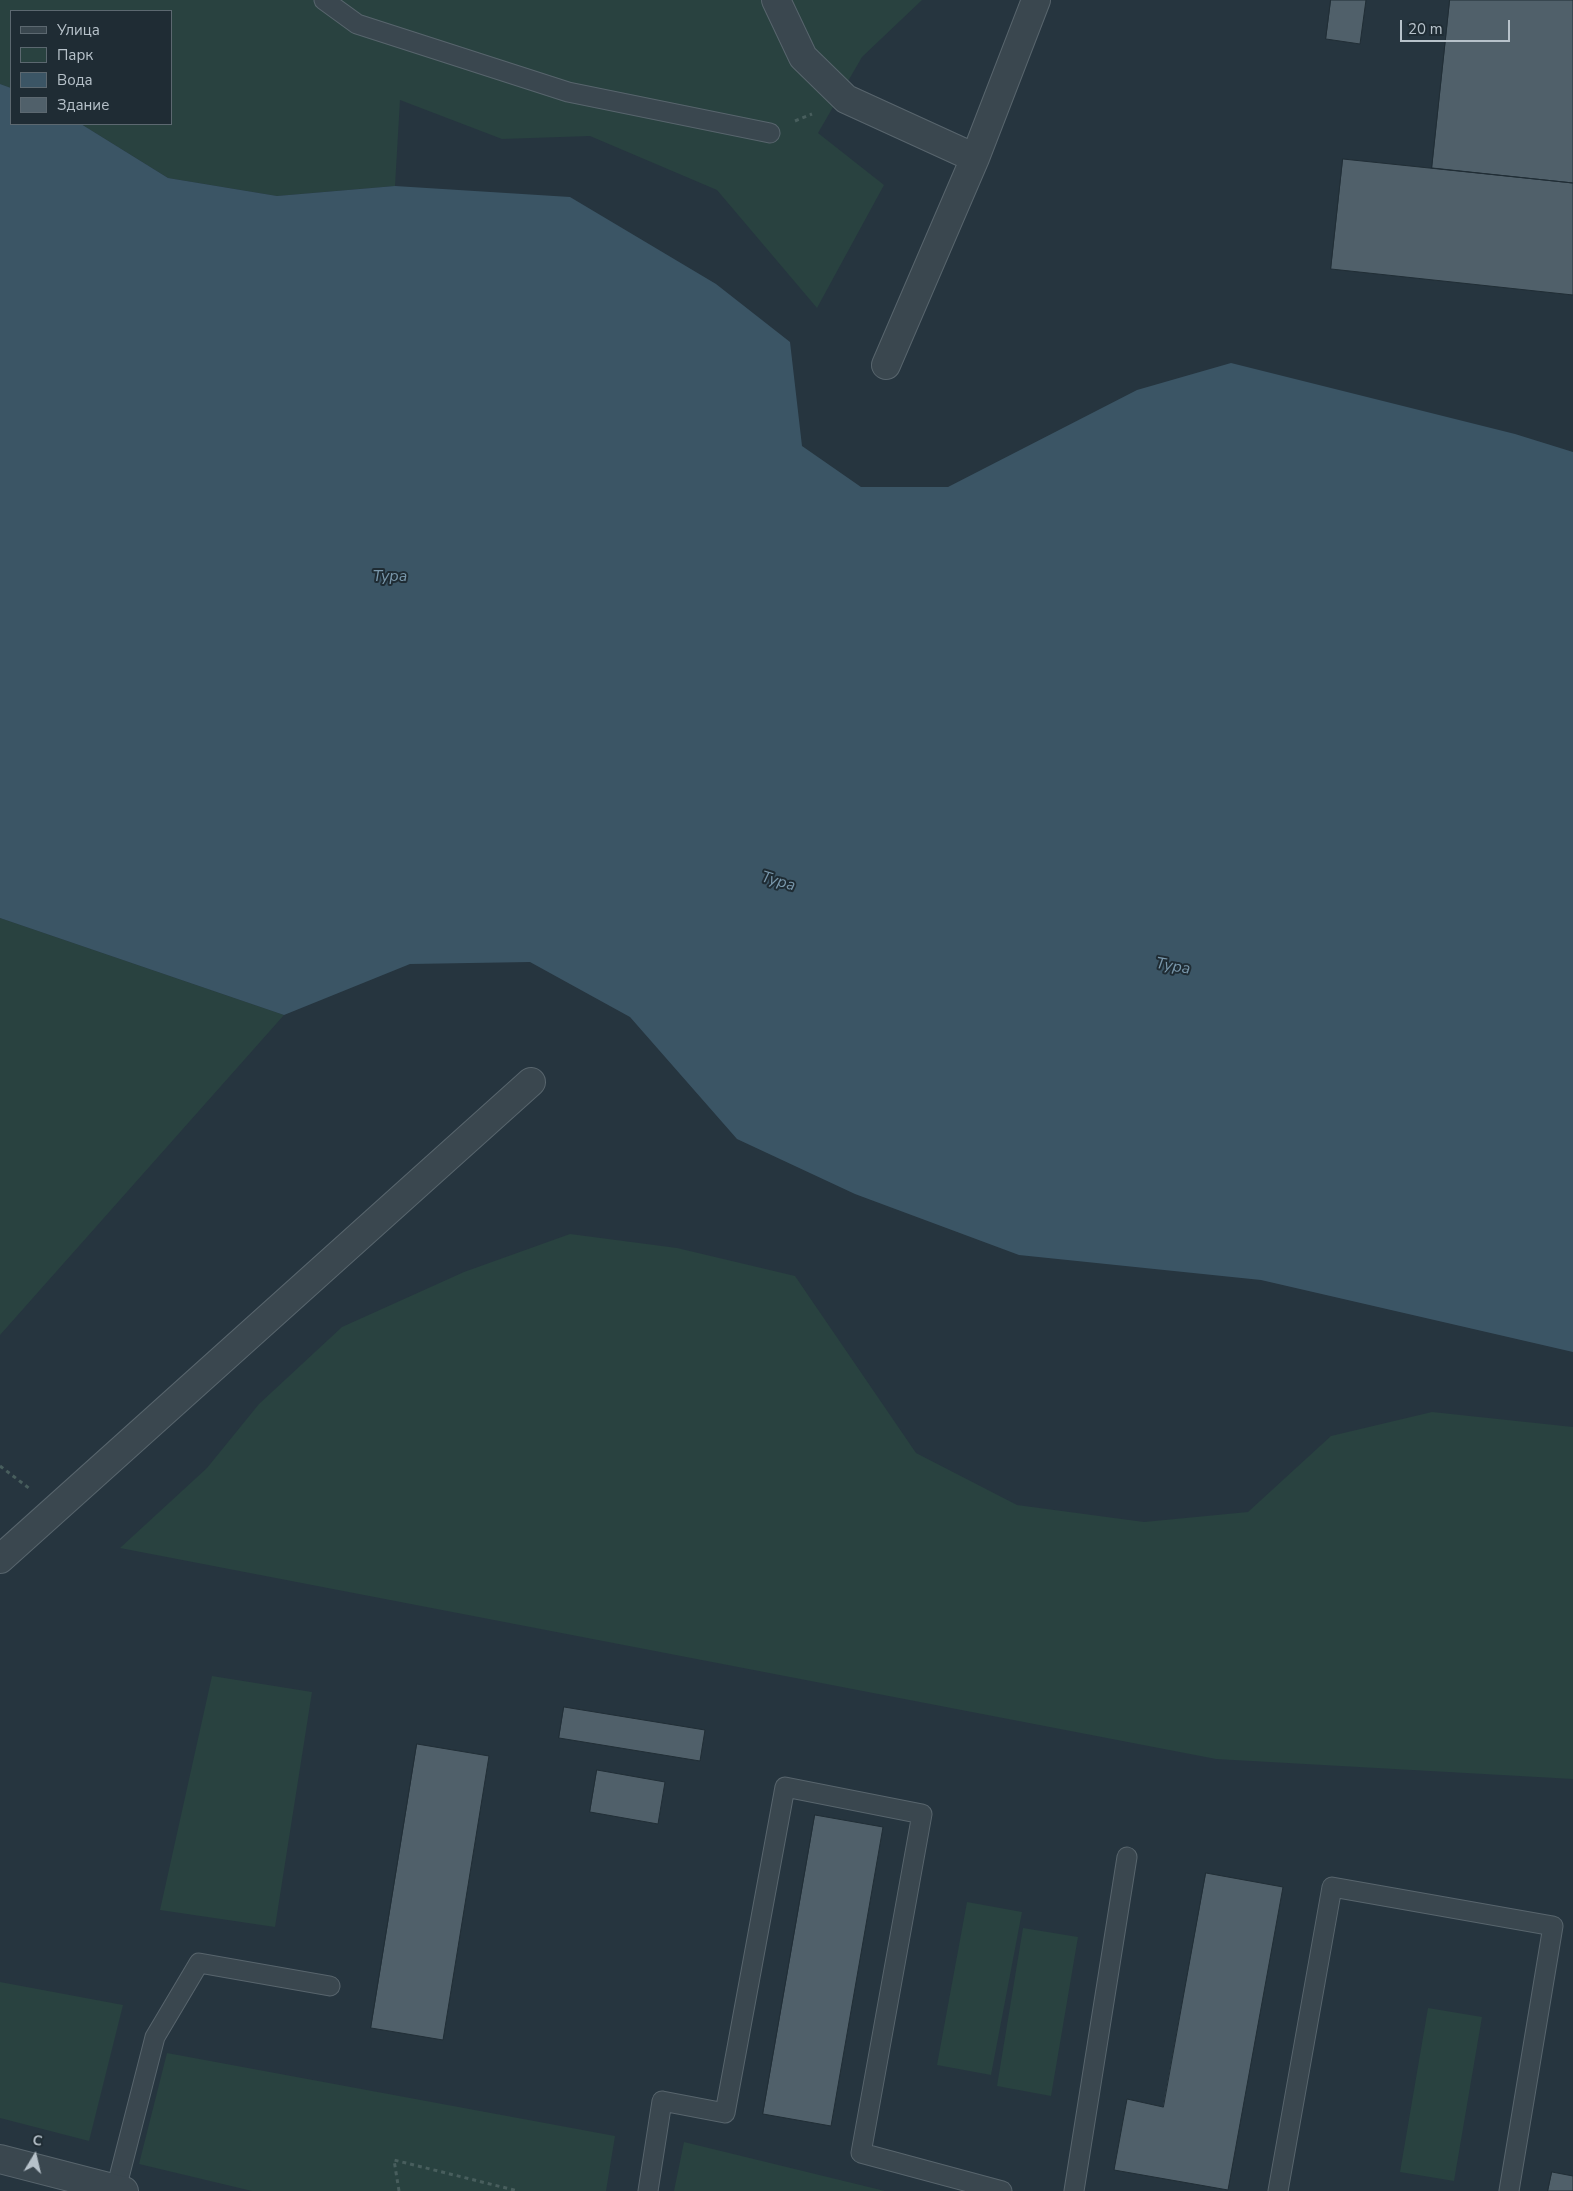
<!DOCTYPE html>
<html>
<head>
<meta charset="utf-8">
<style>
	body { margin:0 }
	#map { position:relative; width:1573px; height:2191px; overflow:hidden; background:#26353f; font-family:"Nunito Sans",sans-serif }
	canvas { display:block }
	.legend { position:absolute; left:10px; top:10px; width:162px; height:115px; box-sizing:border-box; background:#1f2c34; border:1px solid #5c6870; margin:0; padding:6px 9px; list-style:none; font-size:15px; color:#b7c2ca }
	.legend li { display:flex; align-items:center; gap:10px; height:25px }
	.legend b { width:25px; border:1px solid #5c6870 }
	.north { position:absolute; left:10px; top:2131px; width:50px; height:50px; -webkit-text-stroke:4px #1f2c34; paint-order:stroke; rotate:9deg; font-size:14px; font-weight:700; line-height:20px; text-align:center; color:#b7c2ca }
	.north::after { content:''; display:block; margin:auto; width:18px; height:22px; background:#b7c2ca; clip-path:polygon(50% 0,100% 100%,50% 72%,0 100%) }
	.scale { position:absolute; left:1400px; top:20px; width:110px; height:22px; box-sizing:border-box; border:2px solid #b7c2ca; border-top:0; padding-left:6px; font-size:15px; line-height:18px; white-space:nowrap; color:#b7c2ca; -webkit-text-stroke:4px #1f2c34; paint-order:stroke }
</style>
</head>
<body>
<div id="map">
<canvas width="1573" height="2191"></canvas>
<ul class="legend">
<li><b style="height:6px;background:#3a474f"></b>Улица</li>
<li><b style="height:14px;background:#294240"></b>Парк</li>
<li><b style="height:14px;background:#3b5565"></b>Вода</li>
<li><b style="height:14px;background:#50606a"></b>Здание</li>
</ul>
<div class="north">С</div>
<div class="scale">20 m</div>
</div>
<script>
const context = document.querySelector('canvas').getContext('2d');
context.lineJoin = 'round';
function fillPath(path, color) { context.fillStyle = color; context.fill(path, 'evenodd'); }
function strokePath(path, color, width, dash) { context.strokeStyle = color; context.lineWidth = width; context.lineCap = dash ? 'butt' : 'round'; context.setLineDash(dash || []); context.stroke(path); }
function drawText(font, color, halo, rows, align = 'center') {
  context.font = font + ' "Nunito Sans",sans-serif'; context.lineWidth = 4; context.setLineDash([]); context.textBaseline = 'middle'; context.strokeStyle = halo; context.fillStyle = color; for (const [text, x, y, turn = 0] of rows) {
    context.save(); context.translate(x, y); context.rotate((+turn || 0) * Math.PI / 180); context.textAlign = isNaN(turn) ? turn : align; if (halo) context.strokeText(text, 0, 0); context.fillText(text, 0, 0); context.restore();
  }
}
fillPath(new Path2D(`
	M0,0H922L862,57L818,133L884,185L817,308L717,190L590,136L502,139L400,100L395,186L277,196L168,178L81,124H171V11H11V88L0,84Z
	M0,918L284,1015L0,1335Z
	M570,1234L677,1248L795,1276L916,1453L1017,1505L1144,1522L1248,1512L1331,1436L1432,1412L1573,1427V1779L1216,1759L120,1548L207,1468L259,1404L342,1327L464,1272Z
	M212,1676L312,1692L275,1927L160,1910Z
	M967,1902L1022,1912L991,2075L937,2065Z
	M1023,1928L1078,1937L1051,2096L997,2086Z
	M0,1982L123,2005L89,2141L0,2118Z
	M1428,2008L1482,2017L1454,2181L1400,2172Z
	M167,2053L615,2136L606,2191H252L139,2164Z
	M684,2142L885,2191H674Z`), '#294240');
fillPath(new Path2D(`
	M0,84L11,88V124H81L168,178L277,196L395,186L570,197L716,284L790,342L802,446L861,487H948L1137,390L1231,363L1515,434L1573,452V1352L1261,1280L1019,1255L855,1194L737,1139L630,1017L530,962L410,964L284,1015L0,918Z`), '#3b5565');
const building = new Path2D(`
	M1331,0H1366L1360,44L1326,39Z
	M1450,0H1573V183L1432,168Z
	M1343,159L1573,183V295L1331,269Z
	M564,1707L705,1730L700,1761L559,1738Z
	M417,1744L489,1756L443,2040L371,2028Z
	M597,1770L665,1782L658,1824L590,1812Z
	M815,1815L883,1827L831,2126L763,2114Z
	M1206,1873L1283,1887L1228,2190L1114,2170L1127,2099L1163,2107Z
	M1552,2172L1573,2176V2191H1548Z`);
fillPath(building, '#50606a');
strokePath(building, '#212e36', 1);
const service = new Path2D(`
	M324,0L357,24L568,92L770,133
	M116,2189L155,2037L199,1963L330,1986
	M648,2191L662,2101L725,2113L785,1787L922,1814L861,2153L1002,2191
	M1074,2191L1127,1857
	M1278,2191L1332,1887L1553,1926L1509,2191`);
const minor = new Path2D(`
	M776,0L803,57L846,99L975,158
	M886,365L975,158L1036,0
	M0,1559L531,1082
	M0,2159L124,2191`);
strokePath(service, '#58656d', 21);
strokePath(minor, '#58656d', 30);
strokePath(new Path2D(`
	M795,121L812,114
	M0,1466L30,1489
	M399,2191L394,2160L518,2191`), '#485e5d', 3, [4, 4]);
strokePath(service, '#3a474f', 19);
strokePath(minor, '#3a474f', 28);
drawText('italic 16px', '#7997ab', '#1f2c34', [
	["Тура",390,577],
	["Тура",778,882,16],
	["Тура",1173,967,10]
]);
</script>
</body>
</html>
